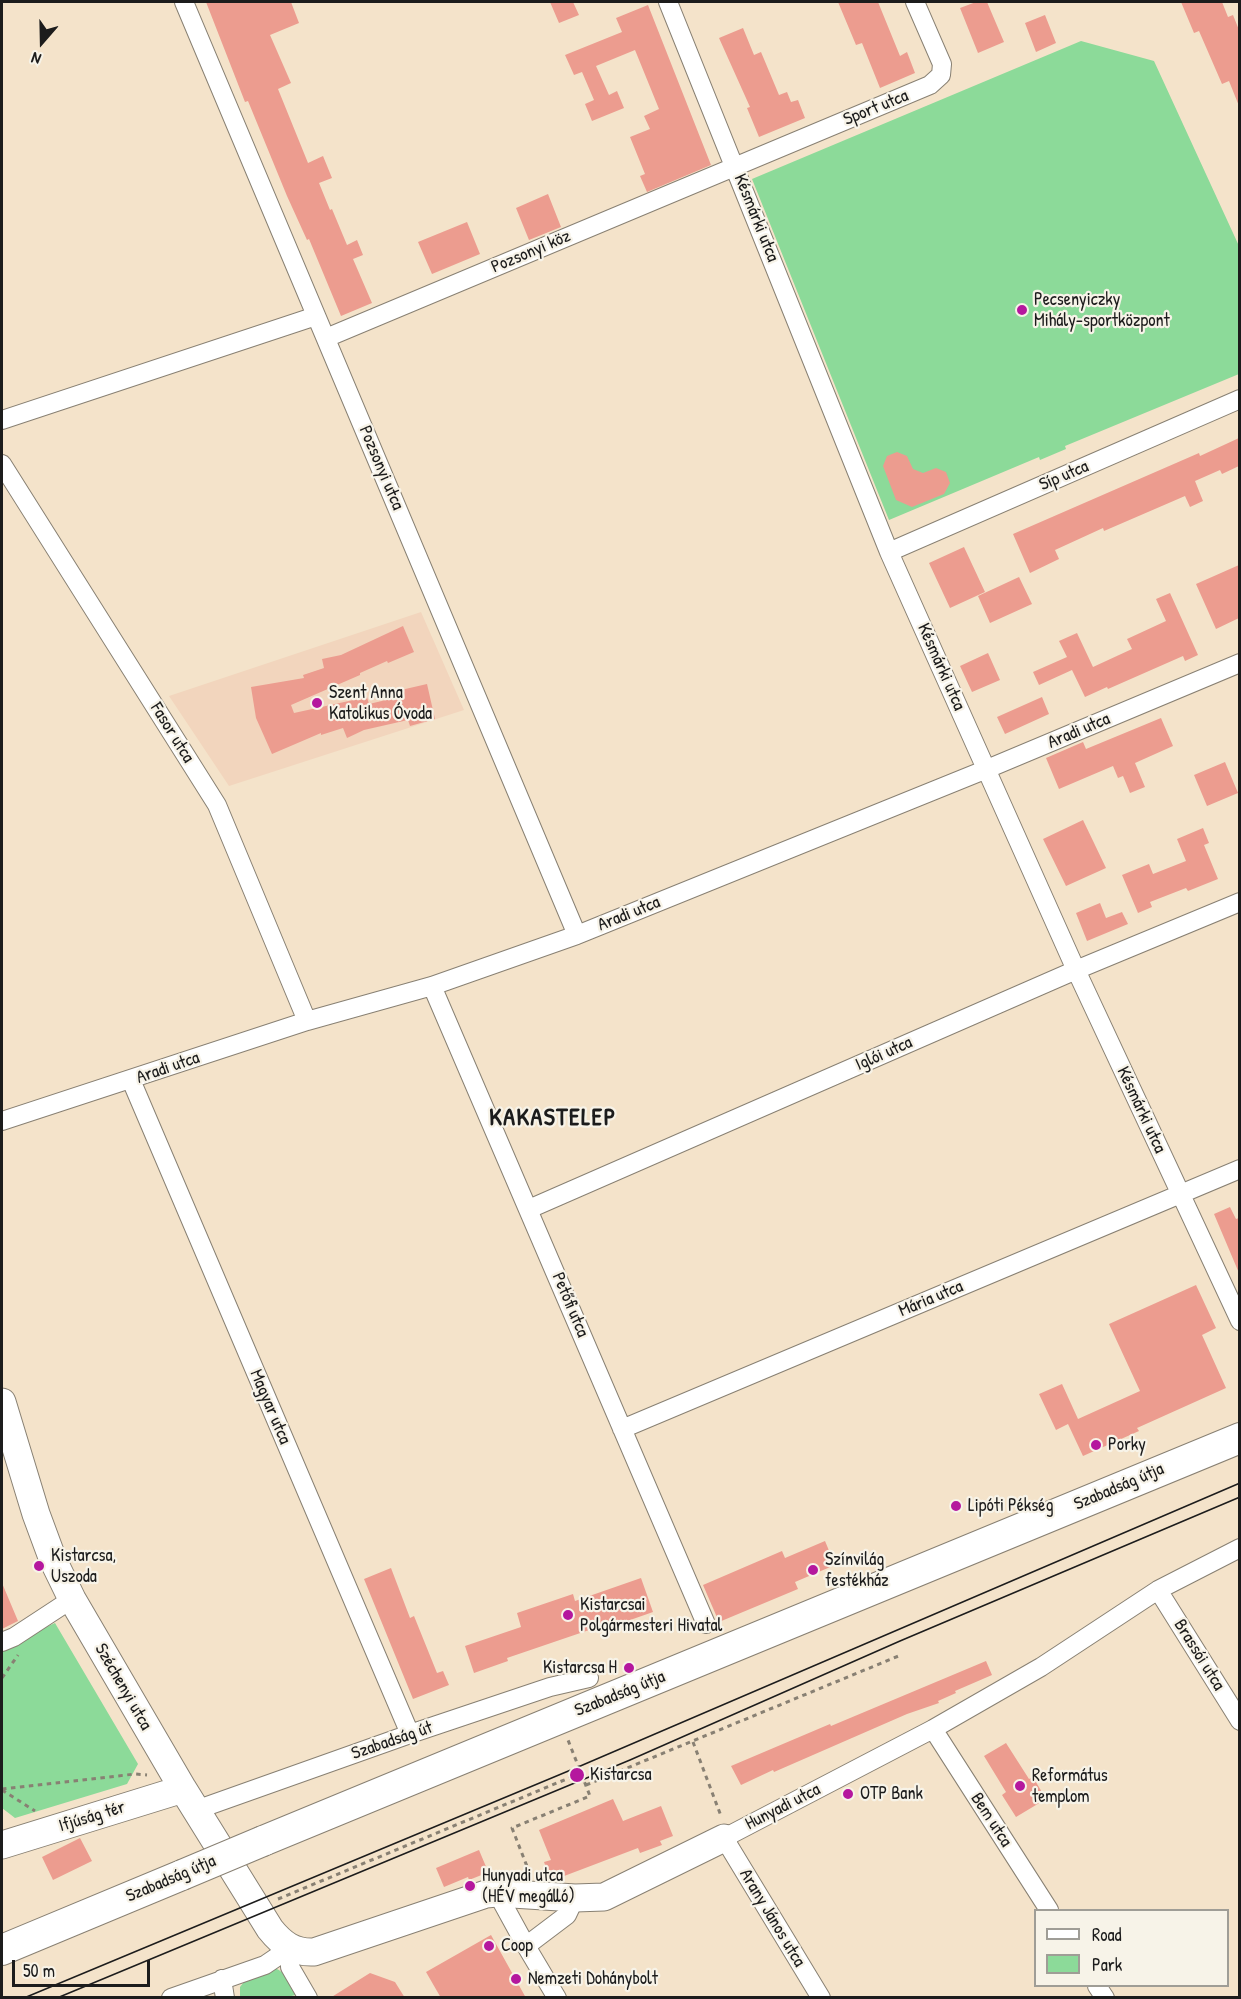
<!DOCTYPE html>
<html>
<head>
<meta charset="utf-8">
<style>
	body { margin:0 }
	#map { position:relative; width:1241px; height:1999px; overflow:hidden; background:#f4e3ca; font-family:"Patrick Hand",sans-serif }
	canvas { display:block }
	.frame { position:absolute; inset:0; border:3px solid #1c1c1c; pointer-events:none }
	.legend { position:absolute; left:1034px; top:1909px; width:195px; height:78px; box-sizing:border-box; background:#f7f3e8; border:2px solid #9f9d96; margin:0; padding:8px 10px; list-style:none; font-size:18px; color:#1c1c1c }
	.legend li { display:flex; align-items:center; gap:12px; height:30px }
	.legend b { width:30px; border:2px solid #9f9d96 }
	.north { position:absolute; left:12px; top:12px; width:60px; height:60px; -webkit-text-stroke:4px #f7f3e8; paint-order:stroke; rotate:200deg; font-size:16px; font-weight:700; line-height:24px; text-align:center; color:#1c1c1c }
	.north::after { content:''; display:block; margin:auto; width:21px; height:27px; background:#1c1c1c; clip-path:polygon(50% 0,100% 100%,50% 72%,0 100%) }
	.scale { position:absolute; left:12px; top:1960px; width:138px; height:27px; box-sizing:border-box; border:3px solid #1c1c1c; border-top:0; padding-left:8px; font-size:18px; line-height:21px; white-space:nowrap; color:#1c1c1c; -webkit-text-stroke:4px #f7f3e8; paint-order:stroke }
</style>
</head>
<body>
<div id="map">
<canvas width="1241" height="1999"></canvas>
<div class="frame"></div>
<ul class="legend">
<li><b style="height:8px;background:#fff"></b>Road</li>
<li><b style="height:16px;background:#8cda99"></b>Park</li>
</ul>
<div class="north">N</div>
<div class="scale">50 m</div>
</div>
<script>
const context = document.querySelector('canvas').getContext('2d');
context.lineJoin = 'round';
function fillPath(path, color) { context.fillStyle = color; context.fill(path, 'evenodd'); }
function strokePath(path, color, width, dash) { context.strokeStyle = color; context.lineWidth = width; context.lineCap = dash ? 'butt' : 'round'; context.setLineDash(dash || []); context.stroke(path); }
function drawText(font, color, halo, rows, align = 'center') {
  context.font = font + ' "Patrick Hand",sans-serif'; context.lineWidth = 4.5; context.setLineDash([]); context.textBaseline = 'middle'; context.strokeStyle = halo; context.fillStyle = color; for (const [text, x, y, turn = 0] of rows) {
    context.save(); context.translate(x, y); context.rotate((+turn || 0) * Math.PI / 180); context.textAlign = isNaN(turn) ? turn : align; if (halo) context.strokeText(text, 0, 0); context.fillText(text, 0, 0); context.restore();
  }
}
fillPath(new Path2D(`
	M421,612L464,710L229,786L169,696Z`), '#f2d5bd');
fillPath(new Path2D(`
	M1081,41L1154,61L1239,246V374L1065,446L1066,449L1040,460L1039,457L889,520L752,179Z
	M55,1623L138,1764L127,1784L15,1818L2,1808V1647Z
	M275,1968C286,1972 291,1985 296,1995L286,1997H240V1987L247,1978Z`), '#8cda99');
fillPath(new Path2D(`
	M206,2H291L299,23L270,35L291,83L278,89L308,163L323,156L332,178L319,183L330,210L332,209L347,245L357,240L363,255L353,259L372,303L341,316L309,239L307,240L287,196L248,101L245,102Z
	M550,2H573L579,15L559,23Z
	M838,2H878L900,56L907,52L915,73L880,88L862,43L856,45Z
	M976,2H987L1004,42L978,53L960,8Z
	M1181,2H1222L1228,17L1233,15L1239,30V106L1229,81L1222,84L1199,31L1194,33Z
	M648,5L711,165L647,192L640,176L645,174L630,137L650,129L644,116L659,109L635,50L596,66L609,95L617,91L624,108L592,121L585,104L594,100L582,72L574,75L565,55L622,32L616,18Z
	M1045,15L1056,43L1036,52L1025,23Z
	M743,28L754,55L761,52L779,95L787,92L791,102L798,100L805,118L759,137L747,108L750,107L719,38Z
	M548,194L561,227L529,240L516,208Z
	M467,222L480,254L432,274L418,242Z
	M1239,438V466L1222,474L1220,470L1195,481L1203,501L1190,507L1185,496L1104,531L1103,528L1055,550L1059,559L1030,573L1013,534L1199,453L1200,456Z
	M897,452L907,456L913,469L923,473L936,468L946,472L950,483L944,494L912,507L896,500L883,466L887,456Z
	M964,547L985,592L950,608L929,563Z
	M1239,565V618L1216,629L1196,584Z
	M1019,577L1032,604L990,623L978,596Z
	M1170,593L1198,655L1185,661L1183,656L1108,689L1107,687L1085,697L1072,670L1039,685L1033,672L1067,657L1059,641L1077,633L1093,667L1132,649L1127,639L1166,621L1156,599Z
	M403,626L414,652L388,663L387,661L360,673V675L291,705L294,713L367,697L369,704L403,696L401,690L427,684L435,719L410,726L408,720L364,730L347,738L343,728L321,735V733L272,754L256,718L251,687L304,678L303,675L324,668L322,659L341,655Z
	M988,653L1000,680L972,692L960,666Z
	M1042,697L1049,714L1005,734L997,717Z
	M1161,718L1173,746L1135,763L1145,787L1130,793L1123,776L1118,778L1113,766L1059,789L1046,758L1083,742L1086,749Z
	M1225,762L1238,793L1207,806L1194,775Z
	M1083,820L1106,868L1066,886L1043,839Z
	M1203,828L1209,843L1204,845L1218,879L1188,891L1186,888L1150,902L1152,907L1138,913L1122,875L1149,864L1153,874L1186,861L1177,839Z
	M1100,903L1106,918L1122,912L1128,924L1087,941L1076,913Z
	M1230,1207L1236,1219L1239,1218V1273L1214,1214Z
	M1196,1285L1216,1328L1202,1335L1226,1388L1137,1428L1139,1431L1083,1456L1068,1424L1056,1430L1039,1394L1062,1384L1078,1419L1140,1391L1109,1324Z
	M825,1541L835,1565L795,1582L798,1589L719,1622L703,1585L782,1551L785,1558Z
	M391,1568L410,1618L414,1616L437,1673L443,1671L449,1685L413,1699L364,1579Z
	M641,1578L653,1612L596,1632L595,1628L507,1658L508,1661L474,1673L465,1646L521,1627L517,1613L573,1594L575,1601Z
	M2,1583L18,1621L2,1629Z
	M986,1661L992,1675L955,1691L956,1693L938,1701L939,1703L907,1714L774,1772L773,1770L741,1785L731,1766L830,1724L831,1726Z
	M1006,1743L1029,1779L1033,1777L1046,1799L1016,1817L1002,1795L1006,1792L984,1756Z
	M613,1799L623,1821L661,1806L673,1836L660,1841L662,1845L640,1853L638,1848L551,1881L544,1862L551,1860L539,1830Z
	M80,1838L92,1861L53,1880L42,1857Z
	M479,1850L487,1869L482,1871L484,1874L469,1880L468,1877L444,1887L436,1868Z
	M491,1935L526,1998H441L426,1972Z
	M370,1973L395,1982L405,1998H330Z`), '#ec9c8f');
const street = new Path2D(`
	M184,2L577,935
	M668,2L889,552L1076,970L1240,1321
	M326,338L930,85L941,75L942,64L915,2
	M2,420L316,316
	M2,464L217,805L307,1021
	M889,552L1240,399
	M432,986L706,1624
	M131,1080L410,1734
	M2,1121L307,1021L432,986L577,935L987,769L1240,663
	M529,1209L1076,970L1240,902
	M622,1429L1240,1169
	M1158,1590L1240,1721
	M2,1642L14,1637L72,1599
	M933,1729L1049,1910
	M196,1810L410,1734L550,1687L589,1678
	M497,1893L526,1946L557,1998
	M526,1946L567,1915L575,1898
	M290,1948V1967L308,1998
	M222,1979L225,1998
	M1097,1986L1105,1998
	M171,1998L265,1965L290,1948
	M821,1998L724,1838L933,1729L1041,1667L1158,1590L1240,1548`);
const secondary = new Path2D(`
	M2,1402L36,1514L53,1560L72,1599L183,1789L270,1929C282,1944 294,1953 314,1952L486,1894L497,1893L575,1898L604,1897L724,1838
	M2,1845L183,1789`);
const primary = new Path2D(`
	M263,1841L1240,1438
	M2,1950L182,1875`);
strokePath(street, '#888073', 20);
strokePath(secondary, '#888073', 29);
strokePath(primary, '#888073', 32);
strokePath(new Path2D(`
	M2,1678L18,1655
	M693,1742L721,1816
	M586,1785L901,1655
	M2,1789L135,1774L147,1775
	M2,1790L35,1811
	M530,1874L512,1828L590,1796L568,1740
	M278,1899L581,1773`), '#888073', 3, [4.5, 4.5]);
strokePath(street, '#fff', 18);
strokePath(secondary, '#fff', 27);
strokePath(primary, '#fff', 30);
strokePath(new Path2D(`
	M24,1998L578,1767L1240,1483
	M57,1998L630,1760L900,1641L1240,1497`), '#1c1c1c', 1.5);
const primaryBridge = new Path2D(`
	M182,1875L263,1841`);
strokePath(primaryBridge, '#888073', 32, []);
strokePath(primaryBridge, '#fff', 30);
for (const [x, y, r, color] of [
	[1022,310,6,"#b5179e"],
	[317,703,6,"#b5179e"],
	[1096,1445,6,"#b5179e"],
	[956,1506,6,"#b5179e"],
	[39,1566,6,"#b5179e"],
	[813,1570,6,"#b5179e"],
	[568,1615,6,"#b5179e"],
	[629,1668,6,"#b5179e"],
	[577,1775,8,"#b5179e"],
	[1020,1786,6,"#b5179e"],
	[848,1794,6,"#b5179e"],
	[470,1886,6,"#b5179e"],
	[489,1946,6,"#b5179e"],
	[516,1979,6,"#b5179e"]
]) { const dot = new Path2D(); dot.arc(x, y, r, 0, 2 * Math.PI); context.fillStyle = color; context.fill(dot); strokePath(dot, '#f7f3e8', 2); }
drawText('18px', '#1c1c1c', '#f7f3e8', [
	["Sport utca",876,108,-22],
	["Késmárki utca",756,218,68],
	["Pozsonyi köz",531,252,-23],
	["Pozsonyi utca",381,468,67],
	["Síp utca",1064,476,-23],
	["Késmárki utca",941,667,66],
	["Aradi utca",1079,731,-23],
	["Fasor utca",172,733,58],
	["Aradi utca",629,914,-22],
	["Iglói utca",884,1054,-24],
	["Aradi utca",168,1068,-19],
	["Késmárki utca",1141,1110,65],
	["Mária utca",931,1299,-23],
	["Petőfi utca",570,1305,67],
	["Magyar utca",270,1407,67],
	["Szabadság útja",1119,1487,-23],
	["Brassói utca",1199,1655,58],
	["Széchenyi utca",123,1687,60],
	["Szabadság útja",620,1694,-22],
	["Szabadság út",392,1741,-19],
	["Hunyadi utca",783,1807,-27],
	["Ifjúság tér",92,1817,-17],
	["Bem utca",991,1820,57],
	["Szabadság útja",171,1879,-23],
	["Arany János utca",772,1918,59]
]);
drawText('18px', '#1c1c1c', '#f7f3e8', [
	["Pecsenyiczky",1034,300],
	["Mihály-sportközpont",1034,321],
	["Szent Anna",329,693],
	["Katolikus Óvoda",329,714],
	["Porky",1108,1445],
	["Lipóti Pékség",968,1506],
	["Kistarcsa,",51,1556],
	["Uszoda",51,1577],
	["Színvilág",825,1560],
	["festékház",825,1581],
	["Kistarcsai",580,1605],
	["Polgármesteri Hivatal",580,1626],
	["Kistarcsa H",617,1668,"right"],
	["Kistarcsa",590,1775],
	["Református",1032,1776],
	["templom",1032,1797],
	["OTP Bank",860,1794],
	["Hunyadi utca",482,1876],
	["(HÉV megálló)",482,1897],
	["Coop",501,1946],
	["Nemzeti Dohánybolt",528,1979]
], 'left');
context.letterSpacing = '1.5px';
drawText('bold 24px', '#1c1c1c', '#f7f3e8', [
	["KAKASTELEP",553,1119]
]);
context.letterSpacing = '0px';
</script>
</body>
</html>
